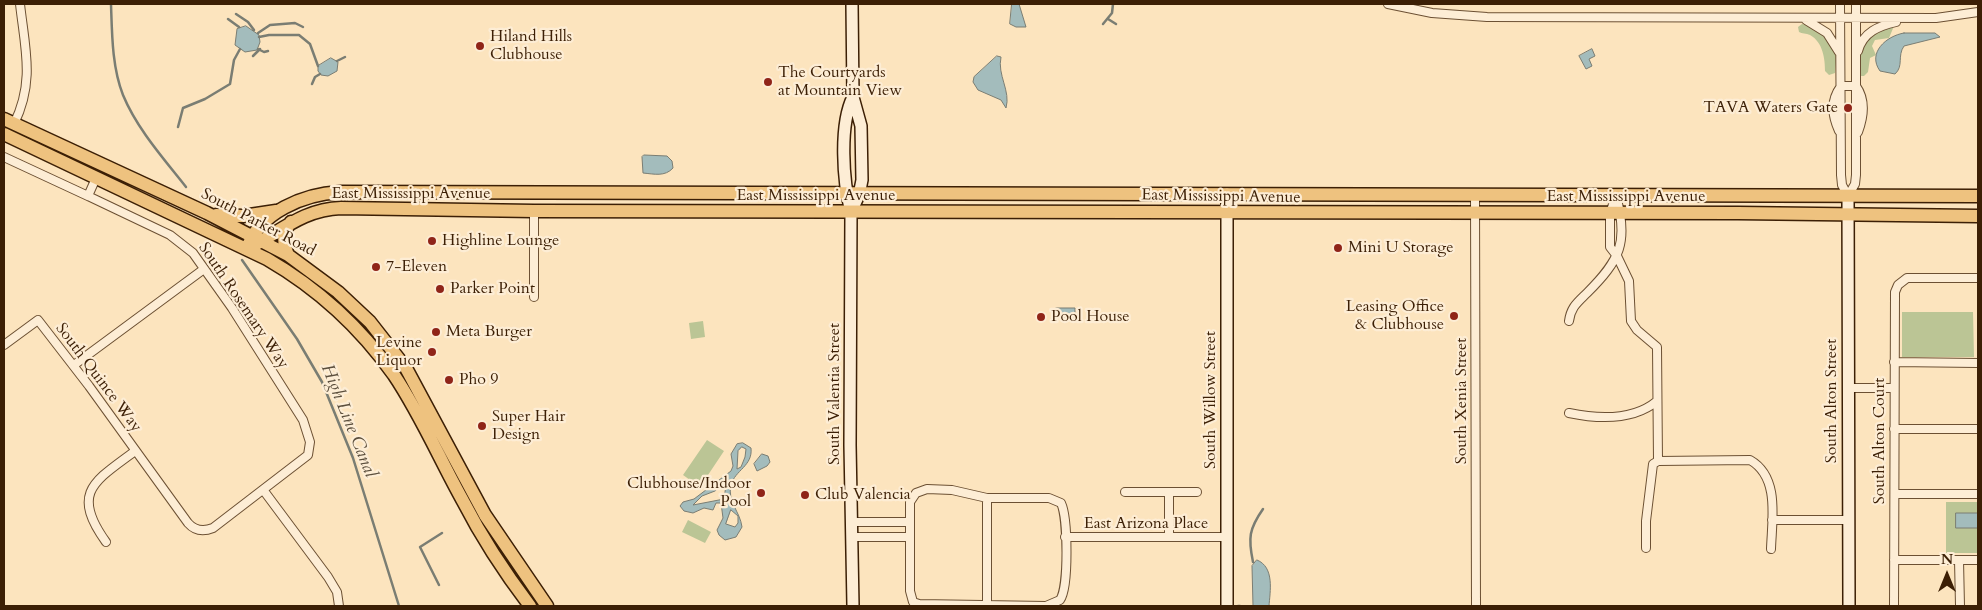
<!DOCTYPE html>
<html>
<head>
<meta charset="utf-8">
<style>
	body { margin:0 }
	#map { position:relative; width:1982px; height:610px; overflow:hidden; background:#fce4be; font-family:Cardo,serif }
	canvas { display:block }
	.frame { position:absolute; inset:0; border:5px solid #3c1f05; pointer-events:none }
	.north { position:absolute; left:1922px; top:550px; width:50px; height:50px; -webkit-text-stroke:4px #fdedd5; paint-order:stroke; rotate:0deg; font-size:14px; font-weight:700; line-height:20px; text-align:center; color:#3c1f05 }
	.north::after { content:''; display:block; margin:auto; width:18px; height:22px; background:#3c1f05; clip-path:polygon(50% 0,100% 100%,50% 72%,0 100%) }
</style>
</head>
<body>
<div id="map">
<canvas width="1982" height="610"></canvas>
<div class="frame"></div>
<div class="north">N</div>
</div>
<script>
const context = document.querySelector('canvas').getContext('2d');
context.lineJoin = 'round';
function fillPath(path, color) { context.fillStyle = color; context.fill(path, 'evenodd'); }
function strokePath(path, color, width, dash) { context.strokeStyle = color; context.lineWidth = width; context.lineCap = dash ? 'butt' : 'round'; context.setLineDash(dash || []); context.stroke(path); }
function drawText(font, color, halo, rows, align = 'center') {
  context.font = font + ' Cardo,serif'; context.lineWidth = 4.5; context.setLineDash([]); context.textBaseline = 'middle'; context.strokeStyle = halo; context.fillStyle = color; for (const [text, x, y, turn = 0] of rows) {
    context.save(); context.translate(x, y); context.rotate((+turn || 0) * Math.PI / 180); context.textAlign = isNaN(turn) ? turn : align; if (halo) context.strokeText(text, 0, 0); context.fillText(text, 0, 0); context.restore();
  }
}
fillPath(new Path2D(`
	M1802,24L1821,29L1837,51L1835,73L1829,75L1825,71C1825,59 1823,42 1810,35C1806,33 1802,34 1799,32L1798,27Z
	M1894,26L1889,38L1875,40L1872,46L1876,55L1870,58L1868,72L1864,76H1860C1856,70 1857,66 1858,60C1862,37 1872,33 1894,26Z
	M1902,312H1973L1974,357H1902Z
	M703,321L705,337L691,339L689,323Z
	M707,440L724,451L700,487L683,475Z
	M1946,502H1978V553H1946Z
	M688,520L711,532L705,543L682,532Z`), '#bbc595');
const water = new Path2D(`
	M1012,4H1019L1026,27H1016L1010,24Z
	M246,26L259,35L260,42L257,50L245,52L235,45L237,29Z
	M1904,33H1935L1940,37L1904,46C1897,56 1904,66 1895,74L1880,71C1867,53 1886,36 1904,33Z
	M1592,49L1595,56L1589,59L1592,66L1586,69L1579,56Z
	M997,56L1001,57C997,75 1011,91 1006,108L1001,100L978,90L973,82L974,77Z
	M331,58L338,62L337,71L328,76L321,75L318,71V66Z
	M644,155L667,156L672,161L673,168C665,177 654,174 643,173L642,157Z
	M1056,308H1075V318L1056,317Z
	M743,443L751,448C753,466 735,470 731,485C727,502 740,511 742,527L736,537L725,540L719,535L717,530L723,518L721,503H716L713,510L704,508L693,513L684,511L680,506L683,502L694,499L731,471L733,466L731,454L737,444ZM742,447L746,449L745,457L741,467L737,469L738,451ZM722,483L726,485L724,499L693,505L702,496L715,491ZM731,510L738,516V523L735,527L726,524Z
	M762,454L768,456L770,462L767,466L757,471L754,464Z
	M1956,513H1978V528H1956Z
	M1257,560C1275,567 1270,592 1269,606H1253L1252,566Z`);
fillPath(water, '#a3bcbc');
strokePath(water, '#7a7d73', 1);
strokePath(new Path2D(`
	M111,4C112,34 112,67 123,95C137,129 164,159 186,187
	M236,14L248,22L254,30
	M228,19L239,27
	M1108,19L1116,24
	M1103,24L1112,13L1113,4
	M258,33L270,25L295,23L303,27
	M259,37L269,35H299L310,44L318,66
	M258,49L264,52L268,51
	M253,56L260,49
	M337,61L345,57
	M312,84L315,77L320,74
	M178,127L183,108L205,99L230,84L234,60L240,49
	M242,260L297,339L322,382L353,458L399,606
	M1253,562C1248,538 1249,529 1263,509
	M439,585L420,547L442,533
	M1238,606H1240`), '#7a7d73', 2.5);
const street = new Path2D(`
	M1388,4L1432,13L1487,17L1936,18L1978,12
	M1840,4L1841,175L1842,185L1848,196L1855,184L1856,175V4
	M1806,20L1827,33L1839,52
	M1858,51C1863,32 1879,26 1896,22
	M1856,86C1866,100 1864,116 1858,132
	M14,124C35,81 25,49 20,4
	M1839,131C1832,115 1830,101 1841,86H1855
	M4,157L88,196
	M1475,195L1476,606
	M1616,196L1610,213V247L1617,256L1629,281L1631,321L1637,330L1657,347L1658,461
	M534,297V211
	M1569,321C1571,307 1577,303 1587,293C1620,260 1629,242 1616,196
	M4,345L38,320L89,386L188,523C195,531 203,532 213,528L308,455L310,442L303,420L232,308L193,253L170,235L88,196L96,178
	M1894,362L1978,363
	M74,365L204,269
	M1848,388H1894
	M1569,413C1598,419 1633,421 1657,401
	M1894,429H1978
	M927,489L952,490L987,498H1049L1061,503C1068,518 1069,587 1060,600L1046,606L919,604L913,602L910,591V502L916,493Z
	M264,491L328,577L337,592L339,606
	M1125,492H1197
	M1895,494H1978
	M1772,520H1849
	M853,522H910
	M853,537H910
	M1065,537H1227
	M1169,537V492
	M106,542C70,492 95,481 135,451
	M1646,548V521L1653,464L1658,461L1750,460C1780,477 1772,519 1771,549
	M1894,560H1978
	M1959,560L1960,606
	M987,604V498
	M1894,606L1895,292L1898,285L1907,278H1978`);
const secondary = new Path2D(`
	M853,97C839,125 843,182 851,212L850,445L853,606
	M1227,194V606
	M1848,196L1849,606
	M851,212L859,195L862,180L861,126L853,97L852,4`);
const primary = new Path2D(`
	M4,119L207,213L288,255L338,292L370,322L406,368L485,515L547,606
	M4,134L267,259C317,288 360,327 394,375C421,415 440,460 463,501C482,538 505,573 530,606
	M216,215L243,216L276,211
	M247,249C259,212 304,194 340,192L1978,196
	M247,249C279,233 303,209 341,208L534,211L1738,213L1978,216
	M288,255C283,243 282,233 291,222`);
strokePath(street, '#6c5033', 10);
strokePath(secondary, '#3c1f05', 14);
strokePath(primary, '#3c1f05', 15);
strokePath(street, '#fdedd5', 8);
strokePath(secondary, '#fdedd5', 11);
strokePath(primary, '#eec27f', 12);
for (const [x, y, r, color] of [
	[480,46,5,"#8f2418"],
	[768,82,5,"#8f2418"],
	[1848,108,5,"#8f2418"],
	[432,241,5,"#8f2418"],
	[1338,248,5,"#8f2418"],
	[376,267,5,"#8f2418"],
	[440,289,5,"#8f2418"],
	[1454,316,5,"#8f2418"],
	[1041,317,5,"#8f2418"],
	[436,332,5,"#8f2418"],
	[432,352,5,"#8f2418"],
	[449,380,5,"#8f2418"],
	[482,426,5,"#8f2418"],
	[761,493,5,"#8f2418"],
	[805,495,5,"#8f2418"]
]) { const dot = new Path2D(); dot.arc(x, y, r, 0, 2 * Math.PI); context.fillStyle = color; context.fill(dot); strokePath(dot, '#fdedd5', 2); }
drawText('16px', '#3c1f05', '#fdedd5', [
	["Hiland Hills",490,37],
	["Clubhouse",490,55],
	["The Courtyards",778,73],
	["at Mountain View",778,91],
	["TAVA Waters Gate",1838,108,"right"],
	["Highline Lounge",442,241],
	["Mini U Storage",1348,248],
	["7-Eleven",386,267],
	["Parker Point",450,289],
	["Leasing Office",1444,307,"right"],
	["& Clubhouse",1444,325,"right"],
	["Pool House",1051,317],
	["Meta Burger",446,332],
	["Levine",422,343,"right"],
	["Liquor",422,361,"right"],
	["Pho 9",459,380],
	["Super Hair",492,417],
	["Design",492,435],
	["Clubhouse/Indoor",751,484,"right"],
	["Pool",751,502,"right"],
	["Club Valencia",815,495]
], 'left');
drawText('16px', '#3c1f05', '#fdedd5', [
	["East Mississippi Avenue",411,194],
	["East Mississippi Avenue",816,196],
	["East Mississippi Avenue",1221,197,1],
	["East Mississippi Avenue",1626,197],
	["South Parker Road",258,223,28],
	["South Rosemary Way",243,306,56],
	["South Quince Way",98,378,53],
	["South Valentia Street",835,394,-90],
	["South Willow Street",1211,400,-90],
	["South Xenia Street",1462,401,-90],
	["South Alton Street",1832,401,-90],
	["South Alton Court",1880,441,-90],
	["East Arizona Place",1146,524]
]);
drawText('italic 18px', '#5b4e3c', '#fdedd5', [
	["High Line Canal",348,421,68]
]);
</script>
</body>
</html>
